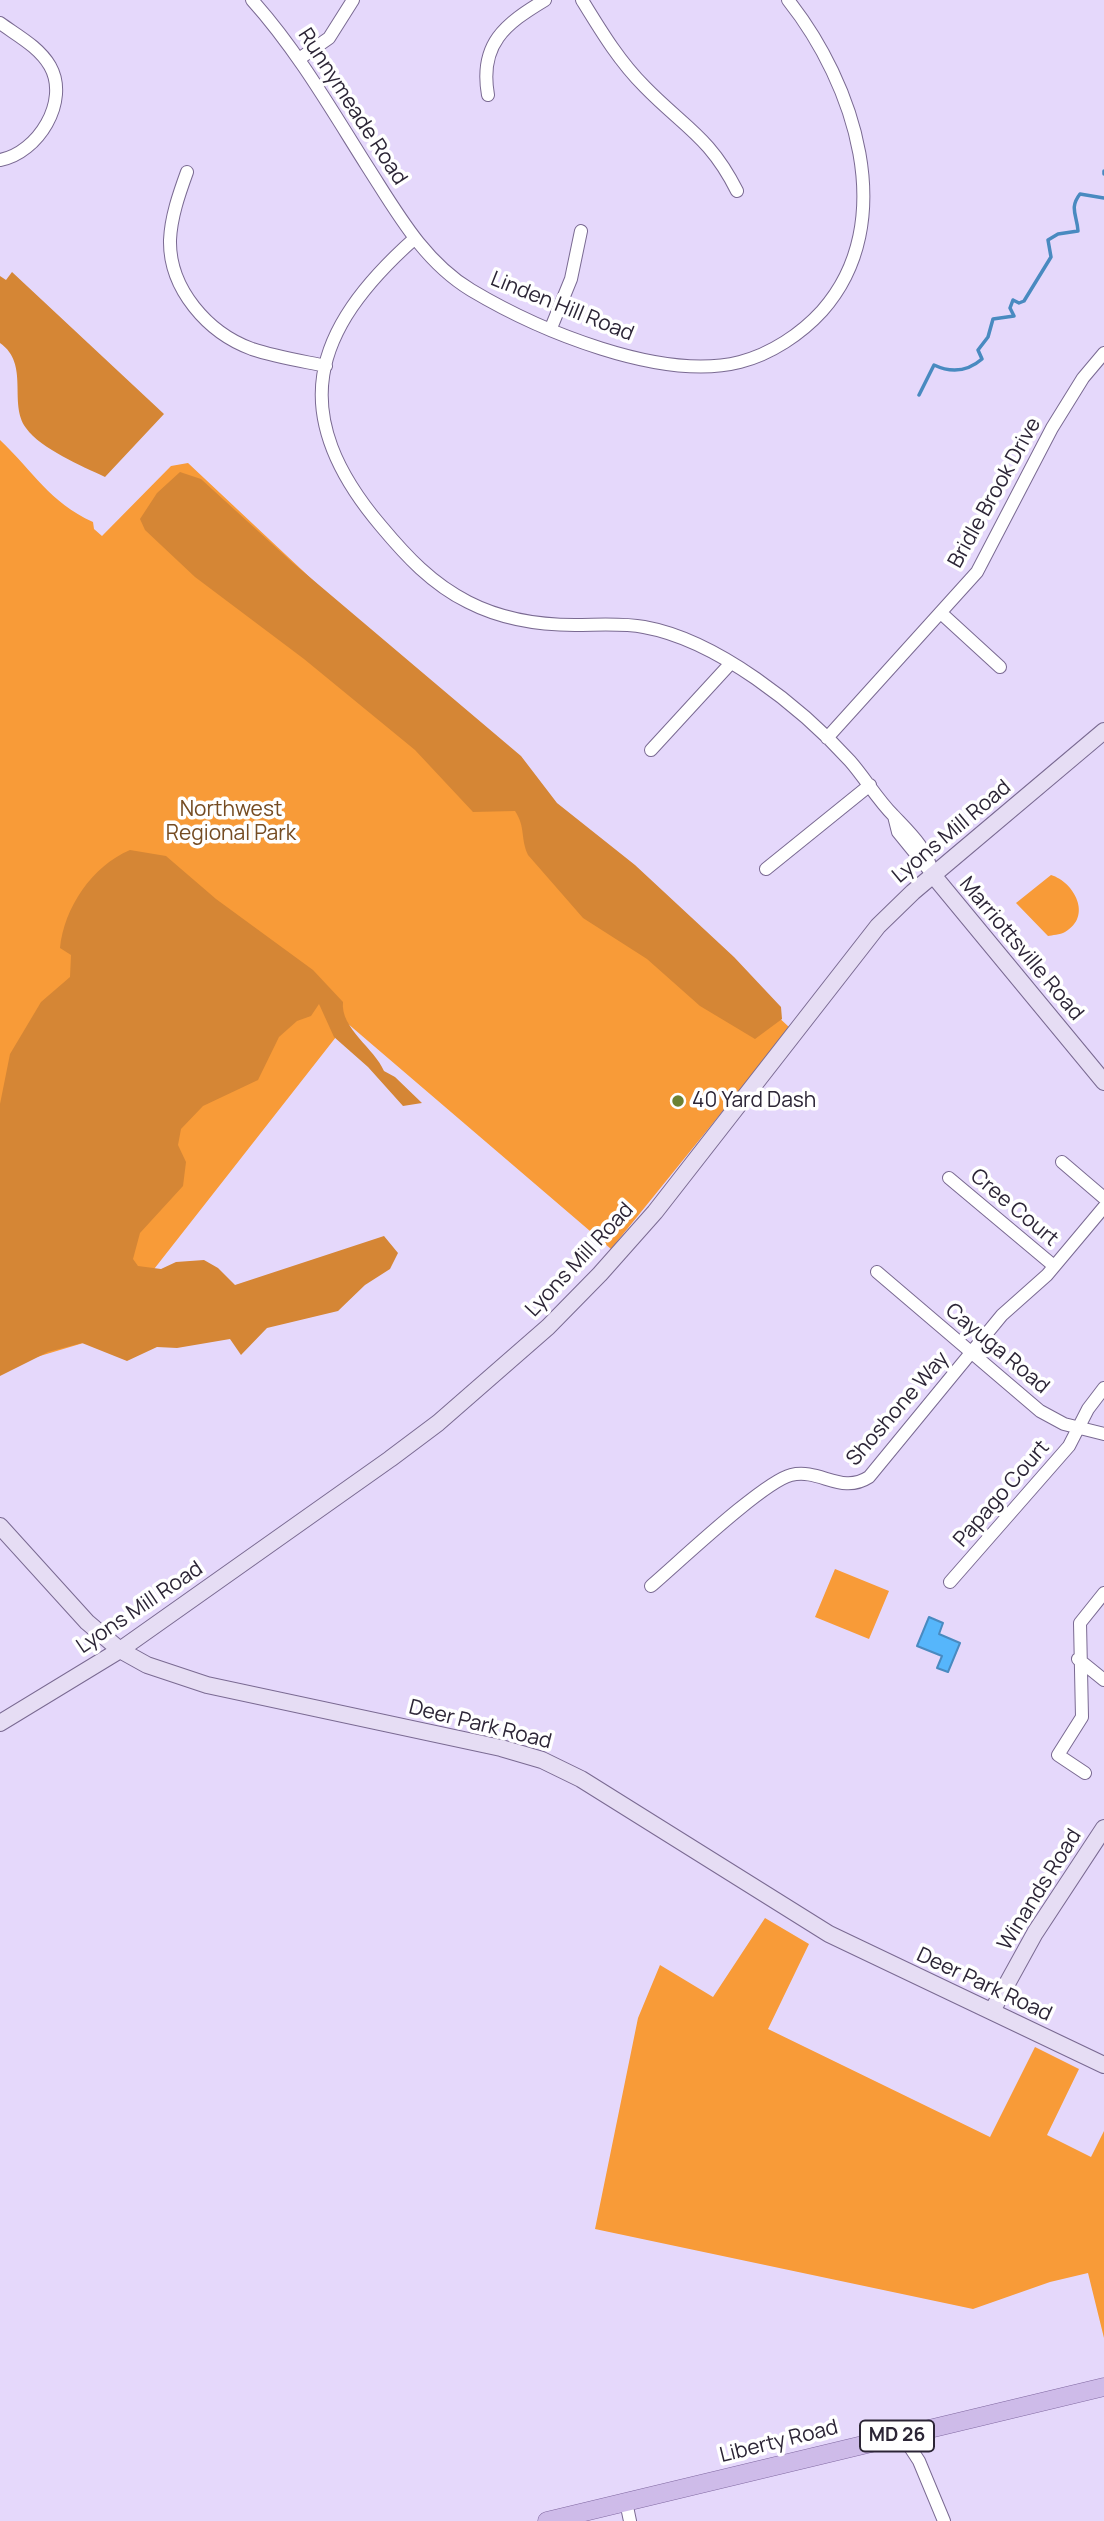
<!DOCTYPE html>
<html>
<head>
<meta charset="utf-8">
<style>
	body { margin:0 }
	canvas { display:block; background:#e5d8fb }
</style>
</head>
<body>
<canvas width="1104" height="2521"></canvas>
<script>
const context = document.querySelector('canvas').getContext('2d');
context.lineJoin = 'round';
function fillPath(path, color) { context.fillStyle = color; context.fill(path, 'evenodd'); }
function strokePath(path, color, width, dash) { context.strokeStyle = color; context.lineWidth = width; context.lineCap = dash ? 'butt' : 'round'; context.setLineDash(dash || []); context.stroke(path); }
function drawText(font, color, halo, rows, align = 'center') {
  context.font = font + ' Manrope,sans-serif'; context.lineWidth = 7; context.setLineDash([]); context.textBaseline = 'middle'; context.strokeStyle = halo; context.fillStyle = color; for (const [text, x, y, turn = 0] of rows) {
    context.save(); context.translate(x, y); context.rotate((+turn || 0) * Math.PI / 180); context.textAlign = isNaN(turn) ? turn : align; if (halo) context.strokeText(text, 0, 0); context.fillText(text, 0, 0); context.restore();
  }
}
fillPath(new Path2D(`
	M0,440C34,472 49,502 93,522L94,529L102,536L171,466L188,463L790,1028L611,1249L347,1023L100,1338L0,1368Z
	M1051,875C1074,882 1093,916 1065,932C1060,935 1052,935 1048,936L1016,903Z
	M835,1569L889,1591L869,1639L815,1617Z
	M765,1918L809,1944L768,2029L990,2137L1035,2047L1079,2069L1047,2135L1091,2157L1104,2131V2338L1088,2273L1050,2282L973,2309L595,2229L638,2018L660,1965L713,1997Z`), '#f89b38');
fillPath(new Path2D(`
	M12,272L164,414L105,477C82,466 41,449 26,428C8,403 30,364 0,343V276L6,280Z
	M180,472L201,479L293,563L521,756L557,803L635,865L734,957L781,1007L782,1019L755,1039L700,1006L647,959L583,918L528,855C520,837 526,828 515,811L473,812L415,750L304,659L195,577L145,530L140,519L157,493Z
	M130,850L166,856L216,899L313,970L343,1002C340,1028 375,1049 384,1071L395,1077L422,1103L403,1106L368,1067L334,1037L319,1004L311,1016L297,1021L279,1037L258,1080L203,1106L181,1129L178,1145L186,1162L183,1186L140,1233L133,1259L138,1266L161,1269L176,1262L204,1260L218,1268L235,1285L384,1236L398,1253L390,1269L365,1285L338,1311L267,1328L241,1355L230,1339L177,1348L157,1347L127,1361L82,1343L48,1352L0,1376V1104L10,1054L41,1002L70,977L71,955L60,948C64,908 92,866 130,850Z`), '#d58635');
const water = new Path2D(`
	M929,1617L943,1623L939,1634L960,1643L948,1672L937,1668L942,1656L917,1646Z`);
fillPath(water, '#56b6fb');
strokePath(water, '#498ac0', 2);
strokePath(new Path2D(`
	M1104,171V174
	M919,395L934,365C951,373 967,372 982,359L978,350L988,337L993,319L1014,316L1010,308L1013,300L1019,303L1024,301L1051,257L1048,240L1058,234L1078,231C1077,215 1069,208 1080,194L1104,198`), '#498ac0', 3.5);
const street = new Path2D(`
	M252,0C297,50 331,109 367,166C396,211 423,261 471,290C538,330 661,382 740,362C771,354 801,334 822,311C901,222 854,83 788,0
	M582,0C601,31 619,61 645,87C684,127 710,137 737,191
	M0,23C18,36 39,47 50,66C70,101 38,153 0,160
	M299,59L329,38L353,0
	M488,95C479,44 505,24 545,0
	M187,172C179,194 171,217 170,240C169,289 208,333 252,349C276,357 302,361 326,366
	M414,239C311,331 286,414 381,526C406,556 432,584 468,602C501,619 538,625 575,625C598,625 622,623 644,627C717,640 801,707 850,761C865,778 877,799 893,815C911,834 927,848 933,875
	M551,328L571,279L581,231
	M941,613L1000,667
	M827,738L977,572L1052,428L1083,378L1104,353
	M651,750L730,664
	M894,816L898,832L933,875
	M766,869L870,785
	M1062,1162L1104,1198
	M949,1178L1054,1266
	M877,1272L1040,1411L1064,1424L1104,1434
	M950,1582L1069,1446L1088,1409L1104,1388
	M651,1586C678,1563 763,1482 791,1475C820,1468 841,1495 869,1477L1002,1315L1047,1275L1104,1207
	M1078,1659L1104,1680
	M1085,1773L1058,1755L1082,1717L1080,1623L1104,1593
	M902,2435L919,2461L944,2521
	M626,2502L630,2521`);
const secondary = new Path2D(`
	M933,875L1104,1082
	M0,1526L87,1622L120,1650L147,1665L207,1685L501,1748L542,1760L581,1779L829,1934L1104,2065
	M0,1723L120,1650L390,1459L438,1423L548,1327L600,1274L655,1212L878,926L913,892L1104,731
	M992,2011L1035,1933L1104,1828`);
const primary = new Path2D(`
	M547,2521L1104,2387`);
strokePath(street, '#7a6a92', 14);
strokePath(secondary, '#7a6a92', 18);
strokePath(primary, '#8069a1', 19);
strokePath(street, '#fff', 12);
strokePath(secondary, '#e6ddf4', 16);
strokePath(primary, '#cebbe9', 18);
for (const [x, y, r, color] of [
	[678,1101,7,"#6c8233"]
]) { const dot = new Path2D(); dot.arc(x, y, r, 0, 2 * Math.PI); context.fillStyle = color; context.fill(dot); strokePath(dot, '#fff', 2.5); }
for (const [x, y, w] of [
	[897,2436,74]
]) { const box = new Path2D(); box.roundRect(x - w / 2, y - 15.5, w, 31, 5); context.fillStyle = '#fff'; context.fill(box); strokePath(box, '#2c2536', 2); }
drawText('bold 19px', '#2c2536', null, [
	["MD 26",897,2436]
]);
drawText('21px', '#2c2536', '#fff', [
	["Runnymeade Road",352,107,57],
	["Linden Hill Road",562,307,22],
	["Bridle Brook Drive",995,493,-61],
	["Lyons Mill Road",952,832,-40],
	["Marriottsville Road",1021,949,50],
	["Cree Court",1014,1208,40],
	["Lyons Mill Road",580,1260,-47],
	["Cayuga Road",997,1349,40],
	["Shoshone Way",898,1409,-49],
	["Papago Court",1002,1494,-49],
	["Lyons Mill Road",140,1608,-34],
	["Deer Park Road",480,1725,14],
	["Winands Road",1040,1890,-58],
	["Deer Park Road",984,1985,25],
	["Liberty Road",779,2442,-14]
]);
drawText('21px', '#754c23', '#fff', [
	["Northwest",231,810],
	["Regional Park",231,834]
]);
drawText('21px', '#2c2536', '#fff', [
	["40 Yard Dash",692,1101]
], 'left');
</script>
</body>
</html>
